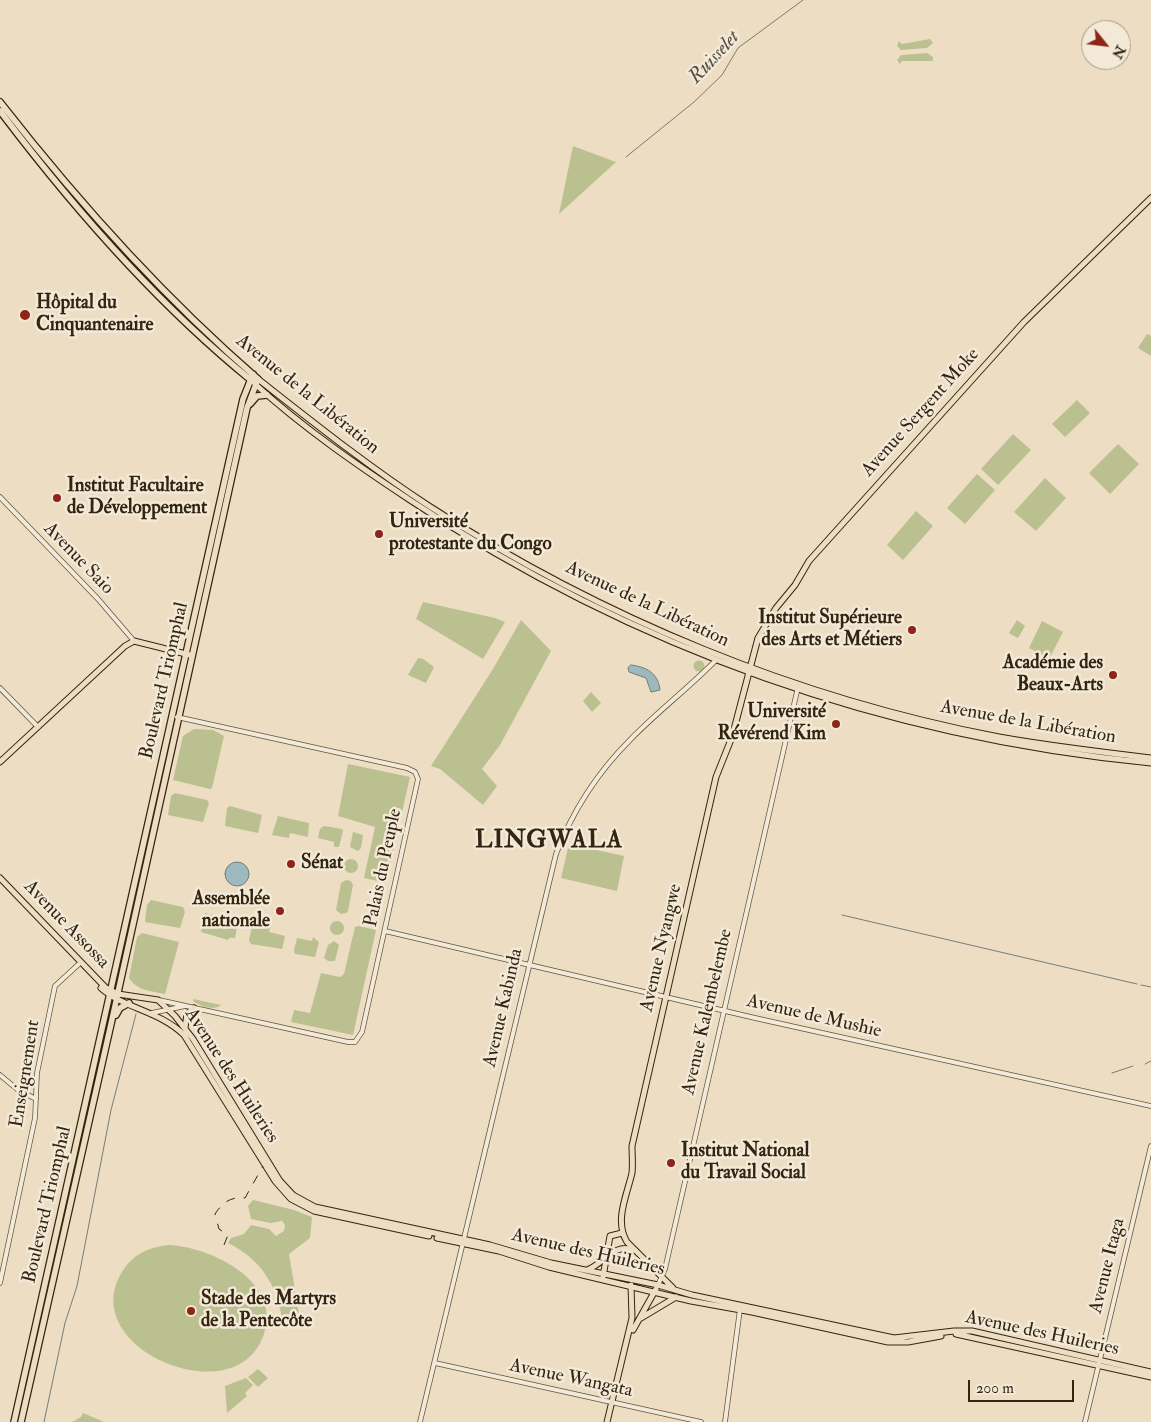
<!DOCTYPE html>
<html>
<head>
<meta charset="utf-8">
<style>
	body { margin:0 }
	#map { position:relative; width:1151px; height:1422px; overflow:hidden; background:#ecddc3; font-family:"IM FELL Double Pica",serif }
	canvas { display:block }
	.north { position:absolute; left:1081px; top:20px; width:50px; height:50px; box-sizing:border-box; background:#f3e9d8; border:1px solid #a79b88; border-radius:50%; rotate:119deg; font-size:14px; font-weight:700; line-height:20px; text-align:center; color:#342510 }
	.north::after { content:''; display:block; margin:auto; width:18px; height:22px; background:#8f2418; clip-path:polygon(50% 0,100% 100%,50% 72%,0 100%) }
	.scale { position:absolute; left:968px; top:1380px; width:106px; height:22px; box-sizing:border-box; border:2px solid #342510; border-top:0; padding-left:6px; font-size:15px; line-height:18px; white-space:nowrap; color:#342510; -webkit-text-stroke:4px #f3e9d8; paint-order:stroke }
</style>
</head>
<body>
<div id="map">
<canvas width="1151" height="1422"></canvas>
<div class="north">N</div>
<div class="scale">200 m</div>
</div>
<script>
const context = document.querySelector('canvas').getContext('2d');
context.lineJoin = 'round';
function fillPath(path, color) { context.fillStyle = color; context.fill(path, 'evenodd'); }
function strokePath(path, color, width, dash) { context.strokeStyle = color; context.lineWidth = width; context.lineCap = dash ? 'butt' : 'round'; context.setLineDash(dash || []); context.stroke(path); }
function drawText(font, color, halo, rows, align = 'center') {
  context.font = font + ' "IM FELL Double Pica",serif'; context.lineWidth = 5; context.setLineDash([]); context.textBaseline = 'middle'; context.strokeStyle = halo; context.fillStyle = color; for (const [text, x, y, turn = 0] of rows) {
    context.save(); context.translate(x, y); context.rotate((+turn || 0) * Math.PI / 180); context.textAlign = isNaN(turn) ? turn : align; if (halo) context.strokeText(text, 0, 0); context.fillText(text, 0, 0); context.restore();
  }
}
fillPath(new Path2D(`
	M930,39L933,43L927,48L901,50L897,46L899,41L902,44Z
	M927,53L933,57V61H902L900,64L897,60L901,55Z
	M573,146L616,162L559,214Z
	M1147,334L1151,336V356L1138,348Z
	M1077,400L1090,413L1065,437L1052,424Z
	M1013,434L1031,450L998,485L981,469Z
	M1118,444L1139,464L1110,494L1089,473Z
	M977,474L995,490L965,524L947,508Z
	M1045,478L1066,498L1036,531L1014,512Z
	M916,511L933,526L903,560L887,545Z
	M423,602L495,618L505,622L483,659L416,619Z
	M521,620L551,651L500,745L482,769L497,786L483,805L440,769L431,766L493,669Z
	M1017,620L1025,626L1018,638L1009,633Z
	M1042,621L1063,632L1049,659L1029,648Z
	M418,658L423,659L434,667L426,683L408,675Z
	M693.5 666a5.5 5.5 0 1 1 11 0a5.5 5.5 0 1 1-11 0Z
	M591,692L601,703L592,712L583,701Z
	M194,729L213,730L224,736L212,788L210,789L173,780L183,736Z
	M348,764L410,777L386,883L364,878L375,827L338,816Z
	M175,793L207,800L209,803L203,822L168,815L171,796Z
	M230,806L262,815L258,833L225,826L227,808Z
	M278,816L309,823L308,837L290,833L289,838L272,835Z
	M324,826L342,829L343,831L339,847H334V842L318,838L320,829Z
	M353,832L363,835L361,848L358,851L350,847Z
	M569,844L624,856L617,891L561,878Z
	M344 866a7 7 0 1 1 14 0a7 7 0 1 1-14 0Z
	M346,880L351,881L353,885L348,911L346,913L341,914L336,910L341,883Z
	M151,900L183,907L185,912L180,928L145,922L147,905Z
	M205,913L238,921L235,938H229L228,940L201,932Z
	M330 928a7 7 0 1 1 14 0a7 7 0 1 1-14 0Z
	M253,923L270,927L269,932L285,936L282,949L251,944L249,940Z
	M359,926L376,930L353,1035L291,1022L294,1010L310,1013L321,973L340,977L344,974L355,927Z
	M142,933L179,942L165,994C151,991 137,991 129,978L137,937Z
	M313,937L319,942L315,957L295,954L294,950L297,938L312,941Z
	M334,941L339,945L335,961H328L324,958L328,945Z
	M193,999L221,1005C215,1011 201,1006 194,1002Z
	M253,1200L294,1210L312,1217L310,1238L289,1254L300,1320L282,1318C276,1283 260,1259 228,1243L231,1238L244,1234L251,1225L269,1229L276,1236L284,1231L285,1225L282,1221L270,1223L251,1219L248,1206Z
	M169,1245C211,1247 282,1281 264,1334C260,1347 250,1359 238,1365C185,1391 83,1335 122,1272C133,1254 149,1247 169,1245Z
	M258,1369L268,1378L258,1387L248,1377Z
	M246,1378L253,1385L245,1393L247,1396L227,1413L225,1386Z
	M83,1413L104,1422H72L81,1417Z`), '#bbc091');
const water = new Path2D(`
	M631,665C647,667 658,673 660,690L651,692L646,678L629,672L628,668Z
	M225 874a12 12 0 1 1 24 0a12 12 0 1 1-24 0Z`);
fillPath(water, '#9db9be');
strokePath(water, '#737e78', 1);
strokePath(new Path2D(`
	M626,157L694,102L722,75L738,48L803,0
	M842,915L1137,984
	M1141,985L1151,987
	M1145,1064L1151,1061
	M1112,1073L1133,1066
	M44,1422L65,1323L77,1286L111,1110L136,1014`), '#737e78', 1);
const minor = new Path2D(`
	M0,497L98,599L134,641
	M0,688L38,727
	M385,931L755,1018L1151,1106
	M159,1000L348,1042H355L362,1032L418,779L415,772L407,768L177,717
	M152,1013L185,1006
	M0,1075L18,1090L36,1099
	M0,1283L35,1118L37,1073L55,986L80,963
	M658,1285L665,1269L798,687
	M435,1363L701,1422
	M420,1422L556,854C573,810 597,773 630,740C658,711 690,687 717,659
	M725,1422L740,1309
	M1085,1422L1151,1146`);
const major = new Path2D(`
	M258,379C314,423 369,467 429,506C602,618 796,698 999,737C1049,746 1100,752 1151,758
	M255,384C302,427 357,465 410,500C634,649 884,737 1151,763
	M0,762L125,646L134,641L190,655
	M0,878L106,988L118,994L158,1000L175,1016L193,1039L280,1181L293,1195L315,1207L490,1245L551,1263L658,1285L692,1295L894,1338L954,1331H972L1151,1372
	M101,988C125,1009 160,1011 184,1035L275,1181L291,1199L314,1211L429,1236
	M185,1028L187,1014L194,1008
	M437,1238L499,1251L549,1267L691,1301L752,1312L888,1342H908L941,1336
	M587,1270C604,1264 613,1243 633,1250
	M603,1277L610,1236L622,1233
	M673,1288L627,1242C614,1221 627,1195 632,1173C633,1164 632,1155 632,1146L716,777L732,737L758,638L776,608L795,585L809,561L1024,322L1151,198
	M641,1318L676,1297
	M633,1330L656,1289
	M956,1334L1151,1377
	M607,1422L632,1318L631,1285`);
const highway = new Path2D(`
	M0,102C78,202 162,296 258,379L247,408L111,1024L21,1422
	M0,111C74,209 156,303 252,381
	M250,404L257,396L267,395
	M116,1015L120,1008L129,1003
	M14,1422L243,399L253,374`);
strokePath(minor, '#62533d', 5.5);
strokePath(major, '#342510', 7);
strokePath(highway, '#342510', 8);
strokePath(minor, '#f3e9d8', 4);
strokePath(major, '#ecddc3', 5);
strokePath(highway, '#ecddc3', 5.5);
strokePath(new Path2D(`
	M224,1245L228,1235L219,1229L215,1214C222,1203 231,1196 245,1198L263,1166`), '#342510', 1, [9, 9]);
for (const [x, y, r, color] of [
	[25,315,6,"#8f2418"],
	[57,498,5,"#8f2418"],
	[379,534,5,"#8f2418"],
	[912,630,5,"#8f2418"],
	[1113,675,5,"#8f2418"],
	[836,724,5,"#8f2418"],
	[291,864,5,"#8f2418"],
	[280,911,5,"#8f2418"],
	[671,1163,5,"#8f2418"],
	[191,1311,5,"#8f2418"]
]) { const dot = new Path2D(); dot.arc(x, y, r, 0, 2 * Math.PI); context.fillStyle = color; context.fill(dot); strokePath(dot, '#f3e9d8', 2); }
drawText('bold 19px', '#342510', '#f3e9d8', [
	["Hôpital du",36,304],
	["Cinquantenaire",36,326],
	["Institut Facultaire",67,487],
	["de Développement",67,509],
	["Université",389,523],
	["protestante du Congo",389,545],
	["Institut Supérieure",902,619,"right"],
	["des Arts et Métiers",902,641,"right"],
	["Académie des",1103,664,"right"],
	["Beaux-Arts",1103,686,"right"],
	["Université",826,713,"right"],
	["Révérend Kim",826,735,"right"],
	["Sénat",301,864],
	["Assemblée",270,900,"right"],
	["nationale",270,922,"right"],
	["Institut National",681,1152],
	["du Travail Social",681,1174],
	["Stade des Martyrs",201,1300],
	["de la Pentecôte",201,1322]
], 'left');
drawText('19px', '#342510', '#f3e9d8', [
	["Avenue de la Libération",307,395,39],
	["Avenue Sergent Moke",921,413,-48],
	["Avenue Saio",78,559,46],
	["Avenue de la Libération",647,605,25],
	["Boulevard Triomphal",165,681,-77],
	["Avenue de la Libération",1028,723,10],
	["Palais du Peuple",384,868,-78],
	["Avenue Assossa",66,925,46],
	["Avenue Nyangwe",662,948,-77],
	["Avenue Kabinda",504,1008,-77],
	["Avenue Kalembelembe",708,1012,-77],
	["Avenue de Mushie",814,1017,13],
	["Enseignement",26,1074,-81],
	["Avenue des Huileries",231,1076,57],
	["Boulevard Triomphal",48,1205,-77],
	["Avenue des Huileries",588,1253,13],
	["Avenue Itaga",1108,1266,-76],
	["Avenue des Huileries",1042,1334,12],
	["Avenue Wangata",571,1379,12]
]);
drawText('italic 20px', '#545144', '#f3e9d8', [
	["Ruisselet",715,58,-47]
]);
context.letterSpacing = '1px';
drawText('bold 24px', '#342510', '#f3e9d8', [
	["LINGWALA",549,842]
]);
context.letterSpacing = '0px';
</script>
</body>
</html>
